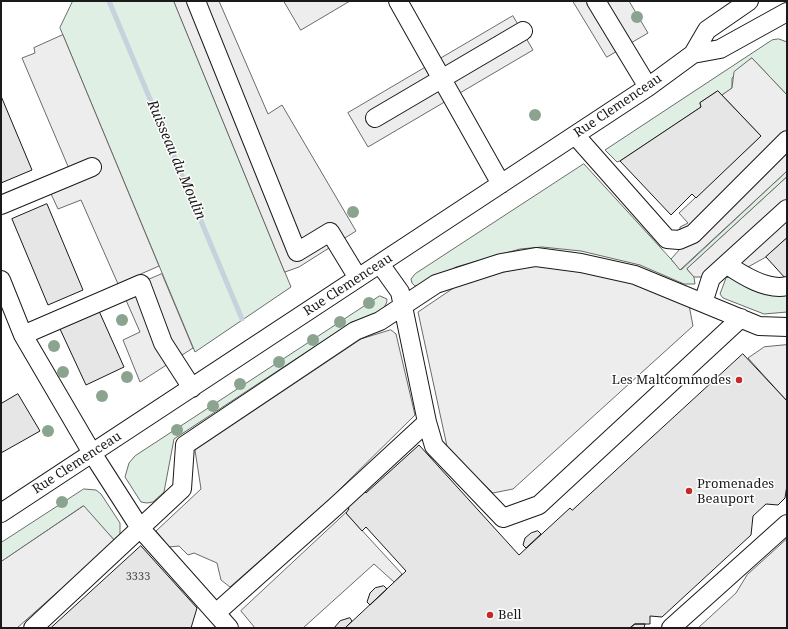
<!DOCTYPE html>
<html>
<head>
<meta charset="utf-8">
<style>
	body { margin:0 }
	#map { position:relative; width:788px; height:629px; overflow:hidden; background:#fff; font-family:"Noto Serif",serif }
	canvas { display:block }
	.frame { position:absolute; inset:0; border:2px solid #1a1a1a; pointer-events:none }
</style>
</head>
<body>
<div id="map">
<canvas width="788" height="629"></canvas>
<div class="frame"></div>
</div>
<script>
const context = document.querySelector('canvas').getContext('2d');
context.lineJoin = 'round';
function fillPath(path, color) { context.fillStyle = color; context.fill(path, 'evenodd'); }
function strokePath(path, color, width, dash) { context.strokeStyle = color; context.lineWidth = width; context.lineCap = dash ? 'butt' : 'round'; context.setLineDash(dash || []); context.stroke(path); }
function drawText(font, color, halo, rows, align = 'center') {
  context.font = font + ' "Noto Serif",serif'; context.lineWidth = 3; context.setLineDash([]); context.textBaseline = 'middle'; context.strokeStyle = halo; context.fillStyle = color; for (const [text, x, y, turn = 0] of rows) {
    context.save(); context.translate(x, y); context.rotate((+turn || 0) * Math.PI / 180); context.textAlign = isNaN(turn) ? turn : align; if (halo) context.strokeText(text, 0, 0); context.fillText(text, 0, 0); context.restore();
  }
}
const green = new Path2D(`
	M73,1H174L291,287L195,352L60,28Z
	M779,39L787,42V95L752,58L732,78V88L722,95L718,91L700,103L701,107L620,161L617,162L605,150L772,40Z
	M584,164L681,270L787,171V177L687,269L694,277L695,284H684L640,265L581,251L542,247L520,249L456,267L424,285L415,286L412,283L411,279L415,274Z
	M730,277L787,292V312L764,314L723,298L720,294L726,278Z
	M380,296L387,299C387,313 364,320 352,322L174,439L164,492L153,502L147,503L141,502L125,477L129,463L135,456Z
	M84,489L96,490L101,494L120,523V534L115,541L83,506L1,562V543Z`);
fillPath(green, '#e0efe3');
strokePath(green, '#6a6a6a', 1);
const parking = new Path2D(`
	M174,1H219L268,114L282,105L356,231L299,267L285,272Z
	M284,1H350L301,30Z
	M573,1H629L648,33L607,57Z
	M513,16L533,50L368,147L348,113Z
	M63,35L159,266L118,284L81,200L58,209L46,183L70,171L22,58L35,53L34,48Z
	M752,58L787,95V171L680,270L671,259L680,249V227L688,223L679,213L761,136L722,95L732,88L734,72Z
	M787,177V238L766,257L730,277H694L687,269Z
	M533,266L576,269L628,280L689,305L693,326L513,489L493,493L448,451L418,312L455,287L499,273Z
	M162,274L193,348L140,382L123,340L140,332L122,291Z
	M391,330L396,334L415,415L332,497L230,587L221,580L217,563L194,553L188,555L179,546L169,547L156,531L201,489L195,450L361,339Z
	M787,345V401L748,358L764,347Z
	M84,506L115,541L17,628H1V562Z
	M346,513L402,574L394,582L374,564L303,628H255L241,611Z
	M787,539V628H698L736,593L747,575Z`);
fillPath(parking, '#ededed');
strokePath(parking, '#6a6a6a', 1);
strokePath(new Path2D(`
	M109,1L242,319`), '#c6d2dc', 5);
const building = new Path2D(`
	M718,91L761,136L696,198L692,194L671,215L620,161L701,107L700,103Z
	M1,96L32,170L1,183Z
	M47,204L83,290L48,305L12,219Z
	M787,238V278L786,279L766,257Z
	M99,311L124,367L86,385L60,329Z
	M743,354L787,401V485L785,498L778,505L766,504L753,516L751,535L662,617L650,616V624H635L630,628H345L406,571L366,527L362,531L346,513L349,509L346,505L363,489L366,493L419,445L519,555L570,508L572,510Z
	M18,394L40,431L1,453V404Z
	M538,531L541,534L526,548L523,545L525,538L531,533Z
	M141,546L197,608L191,628H51Z
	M384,586L387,589L370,605L367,602L370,593L375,588Z
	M350,618L352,621L345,628H334L340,621Z
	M635,624H645L644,628H630Z`);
fillPath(building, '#e6e6e6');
strokePath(building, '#1a1a1a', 1);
const minor = new Path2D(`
	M196,1L297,252L330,232L358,278
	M398,1L501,184
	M596,1L648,87
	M693,54L720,49L787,12
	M375,118L523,31
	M575,135L667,239L679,240L693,234L787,140
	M1,205L92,167
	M380,264L400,292L427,422L434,446L503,518L539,505L741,318
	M726,264C742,275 767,291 787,286
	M1,280L23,335L92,453L140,528L229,628
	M703,303L711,278L787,209
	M23,335L141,284L163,343L192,388
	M1,513L648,87L693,54L707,30L749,1
	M216,613L336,506L427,422
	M33,628L182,489L185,445L355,331L380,321L436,284L501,263L536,257L581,263L635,275L759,326L787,327
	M671,628L787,524`);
strokePath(minor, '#1a1a1a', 20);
strokePath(minor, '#fff', 18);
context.fillStyle = '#8aa48f';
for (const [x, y] of [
	[637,17],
	[535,115],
	[353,212],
	[369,303],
	[122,320],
	[340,322],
	[313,340],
	[54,346],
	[279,362],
	[63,372],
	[127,377],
	[240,384],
	[102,396],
	[213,406],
	[177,430],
	[48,431],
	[62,502]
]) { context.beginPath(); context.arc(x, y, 6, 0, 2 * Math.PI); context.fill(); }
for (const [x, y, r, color] of [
	[739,380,4,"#c62828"],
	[689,491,4,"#c62828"],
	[490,615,4,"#c62828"]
]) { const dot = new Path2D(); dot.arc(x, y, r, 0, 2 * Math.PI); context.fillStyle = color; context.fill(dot); strokePath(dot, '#fff', 1.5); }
drawText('11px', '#4d4d4d', null, [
	["3333",138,577]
]);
drawText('13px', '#1a1a1a', '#fff', [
	["Rue Clemenceau",618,106,-34],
	["Rue Clemenceau",348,285,-33],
	["Rue Clemenceau",77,463,-33]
]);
drawText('13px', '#1a1a1a', '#fff', [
	["Les Maltcommodes",731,380,"right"],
	["Promenades",697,484],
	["Beauport",697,499],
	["Bell",498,615]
], 'left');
drawText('italic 14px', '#1a1a1a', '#fff', [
	["Ruisseau du Moulin",176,160,67]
]);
</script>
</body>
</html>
